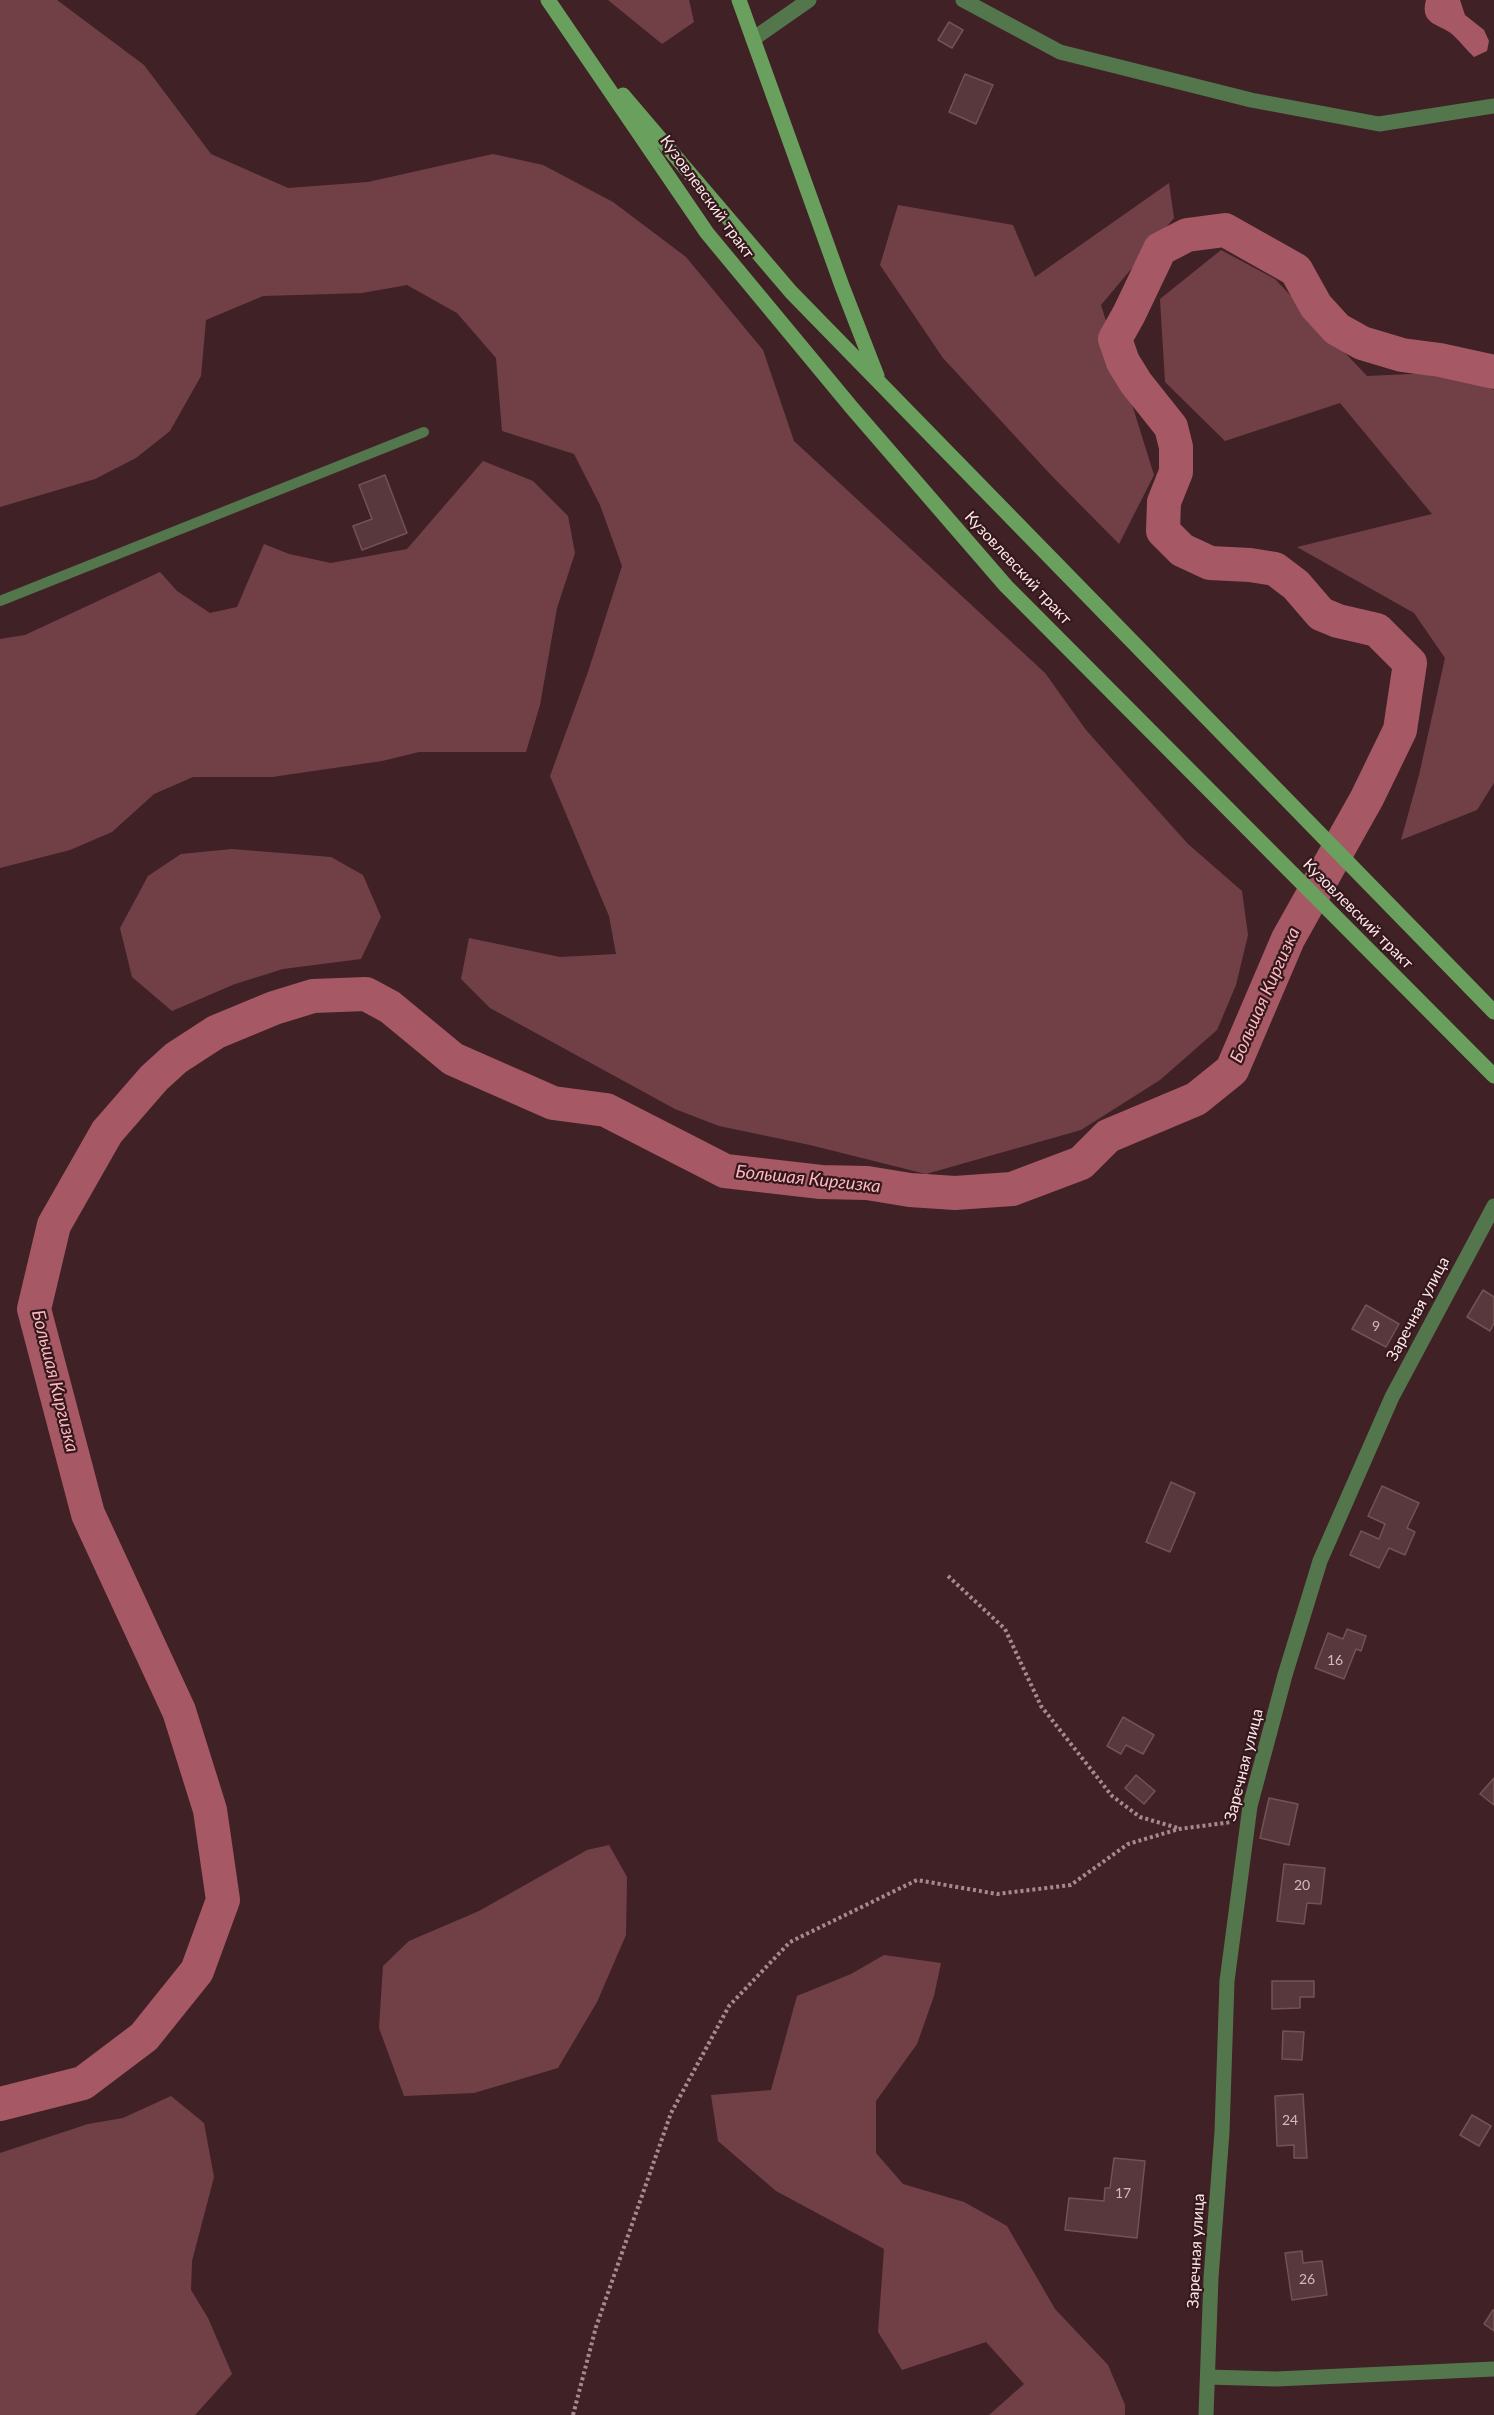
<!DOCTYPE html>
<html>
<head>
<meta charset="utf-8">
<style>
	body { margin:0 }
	canvas { display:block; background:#402126 }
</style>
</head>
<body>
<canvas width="1494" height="2415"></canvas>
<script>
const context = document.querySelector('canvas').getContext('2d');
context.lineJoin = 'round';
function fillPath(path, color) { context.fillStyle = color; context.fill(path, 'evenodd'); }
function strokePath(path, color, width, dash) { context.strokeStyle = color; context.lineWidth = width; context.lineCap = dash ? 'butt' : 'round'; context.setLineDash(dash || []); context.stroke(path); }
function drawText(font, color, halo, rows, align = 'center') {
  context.font = font + ' Lato,sans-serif'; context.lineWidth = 4.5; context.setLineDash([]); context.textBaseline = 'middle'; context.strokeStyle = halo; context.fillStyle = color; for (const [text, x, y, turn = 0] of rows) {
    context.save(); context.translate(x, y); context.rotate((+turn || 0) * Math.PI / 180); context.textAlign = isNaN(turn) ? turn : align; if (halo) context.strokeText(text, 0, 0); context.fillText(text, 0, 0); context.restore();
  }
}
fillPath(new Path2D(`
	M0,0H57L144,65L211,154L288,188L368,182L493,154L543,165L613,202L686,257L763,350L794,441L1045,673L1086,730L1135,785L1188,844L1242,891L1248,935L1236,985L1217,1030L1160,1080L1081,1130L926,1174L810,1145L719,1126L675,1109L490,1008L461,979L469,938L560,957L616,954L609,916L550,776L588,672L622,566L600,505L574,454L502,431L496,358L457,313L407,285L362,293L263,296L206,320L201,376L170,431L136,458L95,479L0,507Z
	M608,0H689L694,22L662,44Z
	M1169,183L1174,218L1101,305L1154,475L1119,544L1050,474L943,358L880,265L898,205L1013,225L1035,277Z
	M1221,250L1275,279L1367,376L1455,372L1494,390V783L1477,810L1401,840L1419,775L1445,658L1414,613L1297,547L1432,514L1340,403L1225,441L1165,382L1160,299Z
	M483,461L533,481L568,516L575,553L557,608L540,705L526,752H419L382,761L272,777H193L154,794L112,832L70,850L0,868V639L25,635L160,572L177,591L210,613L237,607L264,544L289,554L331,563L407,549Z
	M232,849L331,857L363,875L381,917L361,959L283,969L235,984L172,1011L132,977L120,928L148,876L181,854Z
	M609,1845L627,1877L626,1935L597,2002L558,2068L474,2093L404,2096L379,2028L383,1966L409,1941L479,1911L587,1850Z
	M884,1955L941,1963L934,1996L917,2044L876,2101V2153L903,2184L964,2202L1007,2226L1055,2309L1108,2365L1125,2405V2415H989L1024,2384L986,2342L902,2370L878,2332L884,2249L776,2191L718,2141L711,2095L771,2090L797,1996L851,1974Z
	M171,2096L204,2123L214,2177L192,2261L191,2290L208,2318L232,2374L195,2415H0V2153L88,2124L123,2118Z`), '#714047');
fillPath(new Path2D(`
	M1426,0H1460L1465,15L1484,30L1489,41L1487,51L1474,57C1466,50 1461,42 1453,35C1442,24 1419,26 1426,0Z`), '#a75865');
strokePath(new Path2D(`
	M0,2104L83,2083L144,2037L197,1971L223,1900L210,1810L179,1711L88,1514L34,1309L54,1225L107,1132L154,1078L176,1058L216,1032L274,1008L313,996L366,994L390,1007L453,1059L553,1103L606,1110L725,1171L821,1182L867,1183L910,1190L955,1193L1012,1189L1081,1163L1108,1136L1196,1099L1232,1070L1288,939L1367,798L1400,730L1410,663L1377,630L1338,621L1321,614L1296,585L1275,569L1250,565L1210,563L1182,550L1163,531L1164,502L1176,472V447L1171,427L1136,383L1123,362L1115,339L1129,314L1160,249L1187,235L1225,230L1296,270L1316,306L1337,329L1362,343L1402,355L1440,360L1494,372`), '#a75865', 34);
const building = new Path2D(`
	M949,22L963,30L952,48L938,40Z
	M965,74L993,85L976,124L949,112Z
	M385,475L407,533L362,550L353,526L372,519L359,485Z
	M1483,1290L1494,1297V1323L1490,1331L1467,1317Z
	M1366,1305L1399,1324L1386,1347L1352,1329Z
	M1171,1482L1195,1493L1170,1552L1146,1542Z
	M1382,1486L1419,1503L1407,1528L1415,1532L1405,1555L1389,1548L1379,1568L1350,1555L1361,1531L1379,1539L1385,1524L1368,1516Z
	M1347,1629L1366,1636L1361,1651L1356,1649L1344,1679L1315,1668L1328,1633L1343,1639Z
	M1123,1717L1154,1735L1143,1754L1126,1745L1121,1754L1107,1746Z
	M1136,1775L1155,1791L1144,1804L1125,1788Z
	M1494,1778V1805L1480,1794Z
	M1269,1798L1298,1804L1289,1845L1260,1838Z
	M1284,1864L1325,1868L1321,1904L1307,1903L1304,1924L1277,1921Z
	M1272,1981H1314V1997H1300V2008L1272,2009Z
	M1283,2031L1304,2032L1302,2060L1282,2059Z
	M1303,2094L1307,2158H1294V2145L1277,2146L1275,2096Z
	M1472,2115L1491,2126L1479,2146L1460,2135Z
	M1114,2158L1145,2161L1137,2238L1065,2230L1069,2198L1104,2201L1105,2188H1110Z
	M1302,2251L1303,2263L1322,2261L1327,2295L1292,2300L1285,2253Z
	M1493,2310H1494V2331L1484,2324Z`);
fillPath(building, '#59383d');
strokePath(building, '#745155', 1.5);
strokePath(new Path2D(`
	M948,1576L1005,1629L1041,1706L1112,1796L1140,1817L1178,1828
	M573,2415L596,2327L671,2113L729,2006L790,1942L917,1880L997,1894L1071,1885L1128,1844L1179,1829L1232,1822`), '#a58b8e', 4, [3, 3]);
strokePath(new Path2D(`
	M0,601L424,432`), '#54764d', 10);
strokePath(new Path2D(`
	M963,0L1060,52L1251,100L1379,124L1494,106
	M753,39L809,0
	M1208,2377L1276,2379L1494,2369
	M1206,2415L1211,2278L1222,2132L1227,1981L1250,1806L1285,1675L1320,1561L1392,1397L1494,1206`), '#54764d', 15);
strokePath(new Path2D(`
	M548,0L707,233L852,408L1006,586L1494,1076
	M739,0L842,286L877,376
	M623,95L791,292L1494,1012`), '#69a05d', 15);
drawText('14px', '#d2babd', null, [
	["9",1376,1326],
	["16",1335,1660],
	["20",1302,1885],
	["24",1290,2120],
	["17",1123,2193],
	["26",1307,2279]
]);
drawText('16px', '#fbe6e8', '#35181c', [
	["Кузовлевский тракт",707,197,54],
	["Кузовлевский тракт",1018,568,47],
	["Кузовлевский тракт",1358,914,45],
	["Заречная улица",1418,1309,-62],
	["Заречная улица",1244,1765,-76],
	["Заречная улица",1196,2251,-87]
]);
drawText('italic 18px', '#fdb8c0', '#35181c', [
	["Большая Киргизка",1265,995,-66],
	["Большая Киргизка",808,1179,6],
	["Большая Киргизка",55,1381,76]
]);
</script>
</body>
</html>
